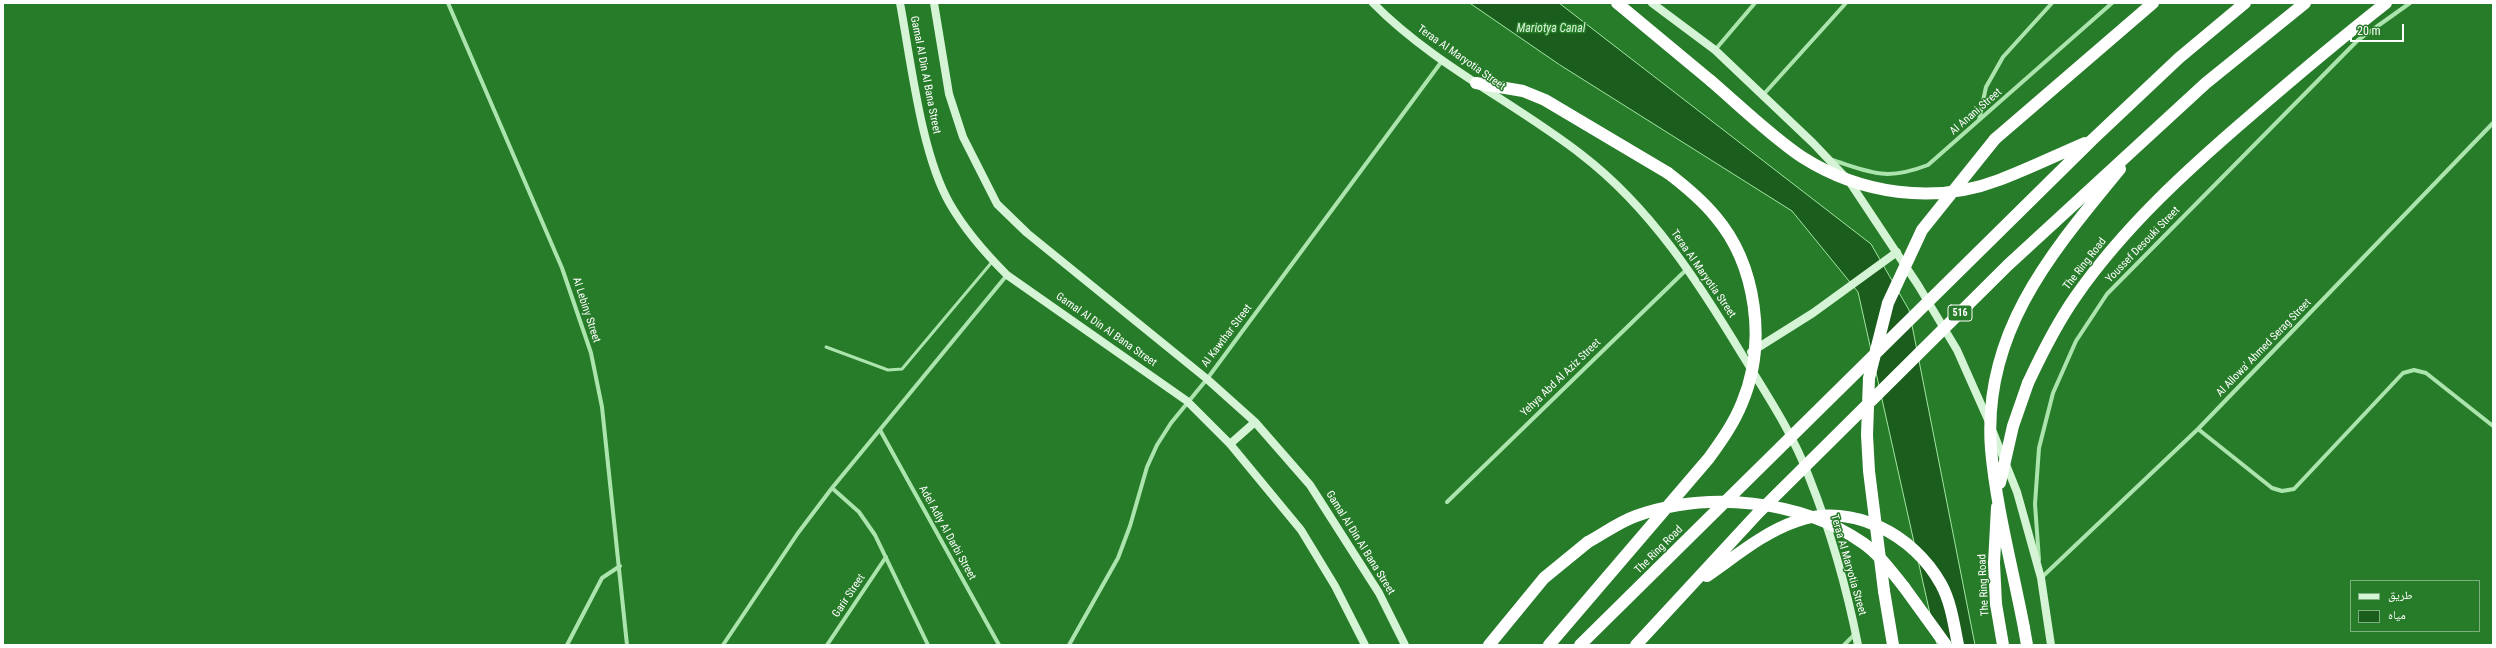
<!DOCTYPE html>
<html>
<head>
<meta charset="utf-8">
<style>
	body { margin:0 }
	#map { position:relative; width:2496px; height:648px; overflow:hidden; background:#277c29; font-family:"Roboto Condensed","Noto Naskh Arabic",sans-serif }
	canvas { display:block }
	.frame { position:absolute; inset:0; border:4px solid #fff; pointer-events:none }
	.legend { position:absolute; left:2350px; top:580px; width:130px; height:52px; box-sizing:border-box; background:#277c29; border:1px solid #7db07f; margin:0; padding:5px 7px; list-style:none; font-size:12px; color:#fff }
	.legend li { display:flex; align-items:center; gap:8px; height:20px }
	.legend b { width:20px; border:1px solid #7db07f }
	.scale { position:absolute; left:2350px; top:24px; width:54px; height:18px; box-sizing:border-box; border:2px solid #fff; border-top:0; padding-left:5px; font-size:12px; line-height:14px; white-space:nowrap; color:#fff; -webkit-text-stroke:3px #277c29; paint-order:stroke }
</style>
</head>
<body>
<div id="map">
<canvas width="2496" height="648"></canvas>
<div class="frame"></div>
<ul class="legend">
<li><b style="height:5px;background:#d5f4d6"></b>طريق</li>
<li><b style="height:11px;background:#1b5d1d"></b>مياه</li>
</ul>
<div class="scale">20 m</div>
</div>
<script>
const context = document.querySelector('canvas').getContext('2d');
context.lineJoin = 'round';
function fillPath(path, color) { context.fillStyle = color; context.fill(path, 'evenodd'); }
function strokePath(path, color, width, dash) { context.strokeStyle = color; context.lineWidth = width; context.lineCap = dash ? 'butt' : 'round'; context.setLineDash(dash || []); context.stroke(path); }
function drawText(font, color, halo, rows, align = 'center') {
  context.font = font + ' "Roboto Condensed",sans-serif'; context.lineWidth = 3; context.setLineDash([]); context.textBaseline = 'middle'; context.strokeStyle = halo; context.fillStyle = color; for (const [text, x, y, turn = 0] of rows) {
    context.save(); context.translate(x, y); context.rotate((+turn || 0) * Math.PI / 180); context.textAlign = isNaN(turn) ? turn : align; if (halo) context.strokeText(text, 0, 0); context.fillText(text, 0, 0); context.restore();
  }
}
const water = new Path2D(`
	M1470,3H1559L1871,244L1909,310L1975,645H1937L1858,292L1792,211L1560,65Z`);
fillPath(water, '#1b5d1d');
strokePath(water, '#a1e5a1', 1);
strokePath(new Path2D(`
	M826,347L888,370L902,369L992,262`), '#ace4ad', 3);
strokePath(new Path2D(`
	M448,3L562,268L591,353L602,407L627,645
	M1715,50L1755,3
	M1763,95L1846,3
	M1979,120L1986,87L2003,57L2052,3
	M1832,160C1873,173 1886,181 1928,165L2112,3
	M2198,429L2272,488L2282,491L2294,489L2403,373L2414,370L2426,373L2493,426
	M880,430L999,645
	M832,488L859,512L875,535L928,645
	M1447,502L1687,269
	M2039,560L2035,504L2039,448L2053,393L2076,341L2107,294L2358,40L2410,3
	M2041,578L2198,429L2493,123
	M567,645L602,578L620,566
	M723,645L798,533L832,488L1007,275
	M827,645L886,557
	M1069,645L1118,558L1130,526L1147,467L1157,445L1171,423L1207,379L1442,61
	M1844,645L1856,633`), '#ace4ad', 4);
strokePath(new Path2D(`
	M900,3C911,61 921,154 950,204C965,230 985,253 1007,275L1187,401L1230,444L1301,530L1335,586L1365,645
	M934,3L949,94L963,137L997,204L1027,233L1207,379L1255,422L1310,485L1379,593L1405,645
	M1373,3C1434,65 1514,102 1582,155C1651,208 1699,283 1743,356C1767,395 1793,434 1809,477C1830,530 1847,589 1858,645
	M1652,3L1715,50L1813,143L1849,181L1918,285L1957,350L1989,422
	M1751,352L1813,313L1897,252
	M1993,432L2017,492L2041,578L2051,645
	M1230,444L1255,422`), '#d5f4d6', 8);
strokePath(new Path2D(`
	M1617,3L1711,81
	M1476,83L1523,91L1545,100L1668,173
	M1995,139L2153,3
	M2028,383C2042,353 2057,323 2076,296C2124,227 2188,169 2251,115C2295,77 2340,39 2386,3
	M1904,587L1946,645
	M1884,591L1893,645
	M1996,604L2003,645
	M2024,628L2027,645
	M1489,645L1544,578L1588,542`), '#fff', 12);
strokePath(new Path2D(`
	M1711,81C1739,105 1772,137 1802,157C1860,194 1934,205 1999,180C2028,169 2057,155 2085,143
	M2000,483L2013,426L2028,383
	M1588,542C1603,534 1619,522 1636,516C1707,491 1800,499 1863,543C1879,554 1891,571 1904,587
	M1707,576C1736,556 1764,532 1797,521C1853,502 1914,535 1941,584C1951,602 1954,625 1958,645
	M1884,591L1869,471L1867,435L1869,378L1888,303L1922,230L1995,139
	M1996,604L1994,563L1997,507
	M2024,628C2013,570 1996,507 1991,449C1982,333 2051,253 2120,169
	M1549,645L1709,458C1722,440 1734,423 1742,403C1767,344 1757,265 1715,216C1701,199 1685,186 1668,173
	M1580,645L2092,140L2179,58L2245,3
	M1636,645L1759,512L2008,265L2206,83L2305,3`), '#fff', 12);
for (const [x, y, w] of [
	[1960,313,24]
]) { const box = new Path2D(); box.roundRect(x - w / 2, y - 8, w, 16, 3); context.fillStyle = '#277c29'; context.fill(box); strokePath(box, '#fff', 1); }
drawText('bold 10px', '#fff', null, [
	["516",1960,313]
]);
drawText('11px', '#fff', '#277c29', [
	["Teraa Al Maryotia Street",1461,58,35],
	["Gamal Al Din Al Bana Street",925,75,79],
	["Al Anani Street",1976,112,-41],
	["Youssef Desouki Street",2143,245,-46],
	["The Ring Road",2085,264,-52],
	["Teraa Al Maryotia Street",1703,274,55],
	["Al Lebiny Street",586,310,72],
	["Gamal Al Din Al Bana Street",1106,330,35],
	["Al Kawthar Street",1227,336,-53],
	["Al Allowa' Ahmed Serag Street",2264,348,-46],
	["Yehya Abd Al Aziz Street",1561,378,-44],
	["Adel Adly Al Darbi Street",947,533,61],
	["Gamal Al Din Al Bana Street",1360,543,58],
	["The Ring Road",1659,550,-45],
	["Teraa Al Maryotia Street",1848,565,74],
	["The Ring Road",1984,585,-93],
	["Garir Street",849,596,-56]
]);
drawText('italic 12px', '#dbf6db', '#277c29', [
	["Mariotya Canal",1551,29]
]);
</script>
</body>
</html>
